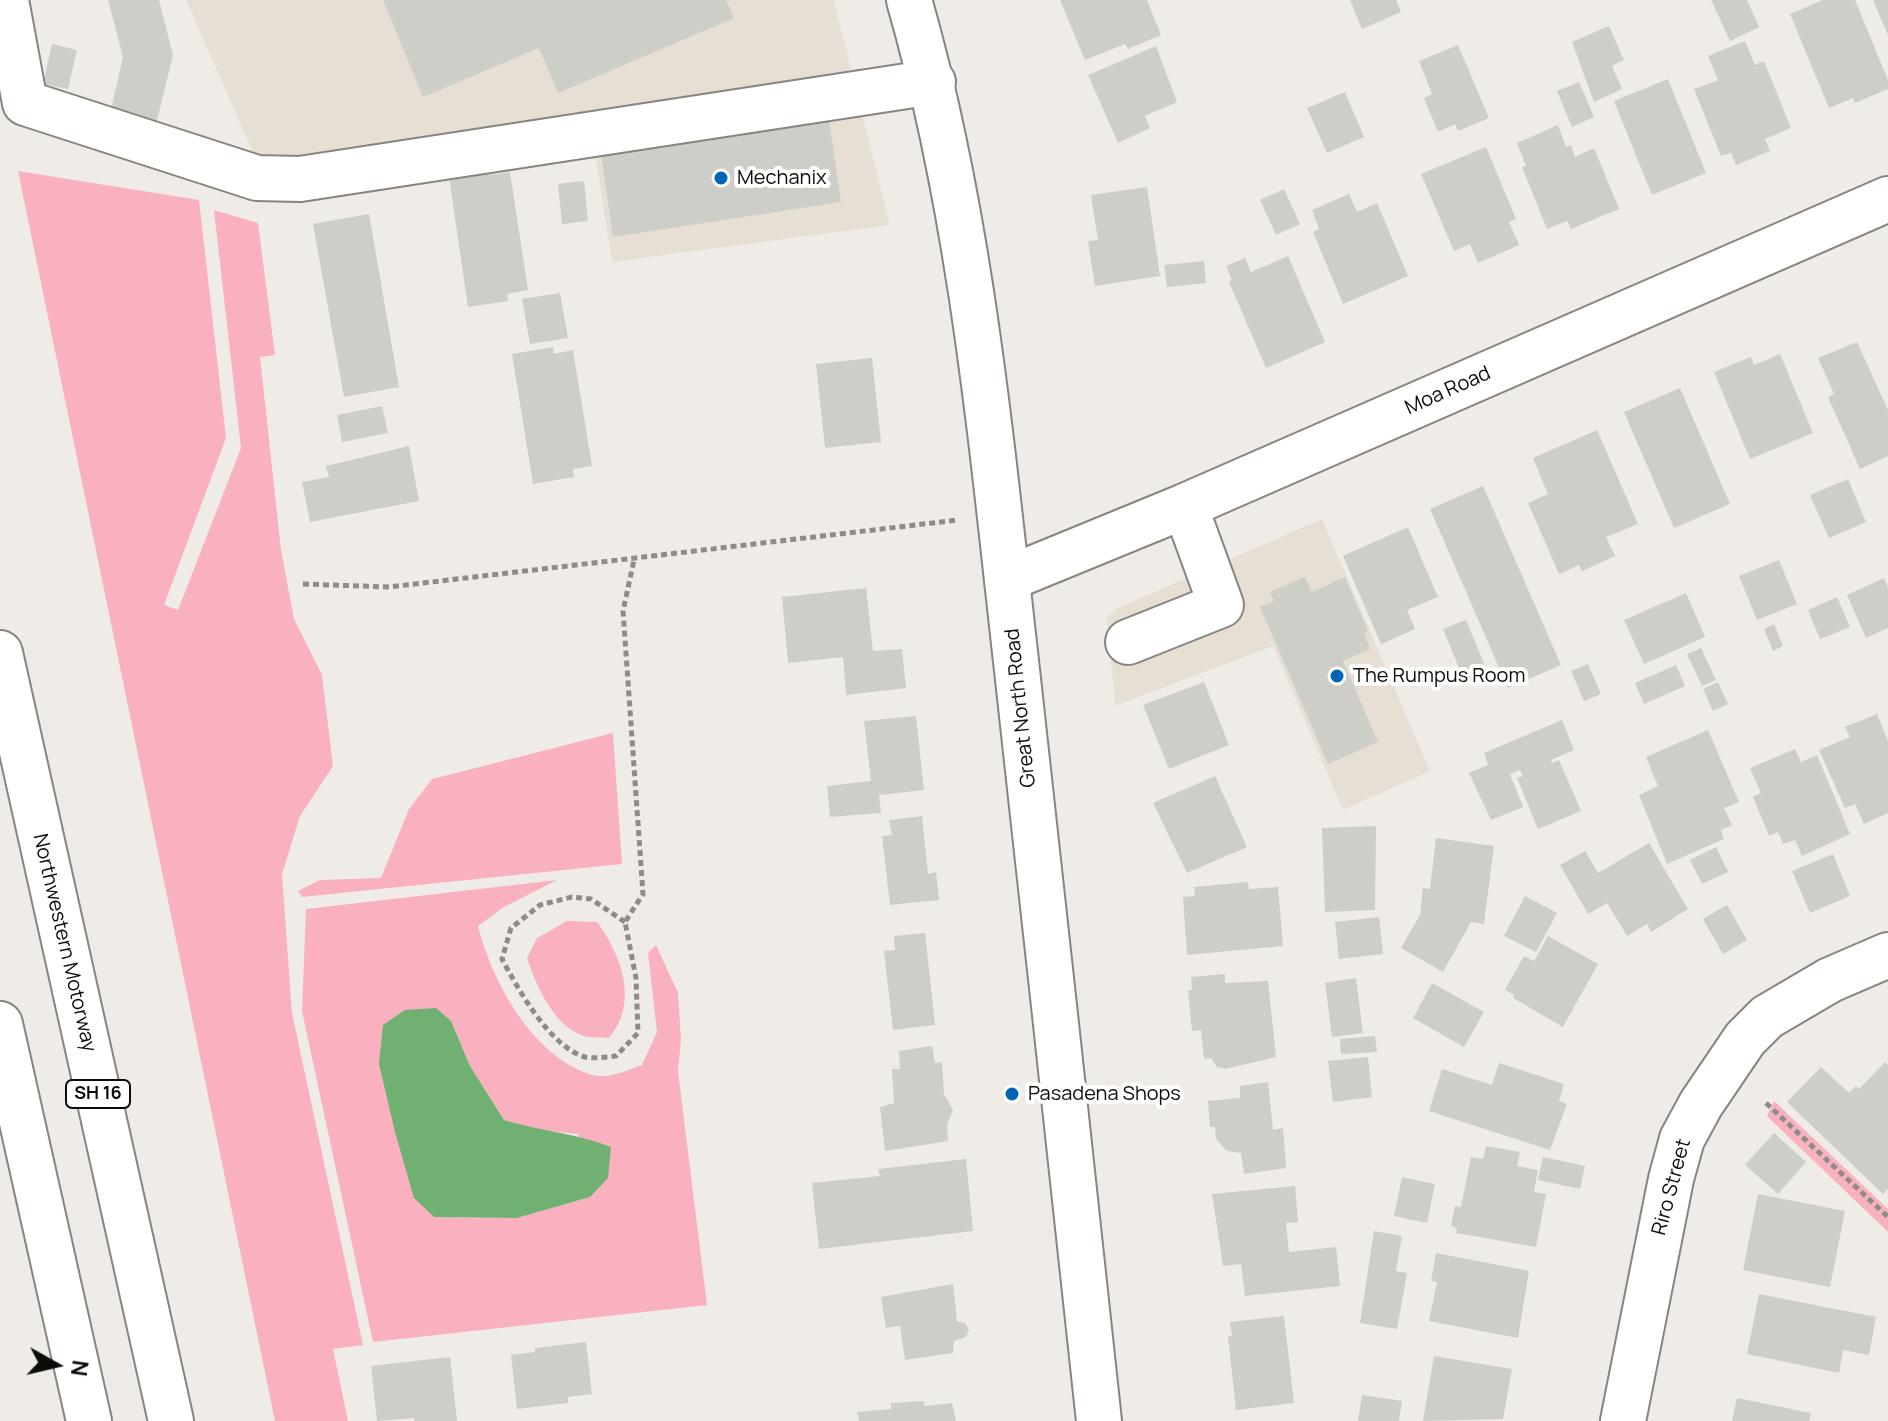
<!DOCTYPE html>
<html>
<head>
<meta charset="utf-8">
<style>
	body { margin:0 }
	#map { position:relative; width:1888px; height:1421px; overflow:hidden; background:#efece7; font-family:Manrope,sans-serif }
	canvas { display:block }
	.north { position:absolute; left:16px; top:1325px; width:80px; height:80px; -webkit-text-stroke:6px #fff; paint-order:stroke; rotate:98deg; font-size:22px; font-weight:700; line-height:32px; text-align:center; color:#0d0c0a }
	.north::after { content:''; display:block; margin:auto; width:28px; height:36px; background:#0d0c0a; clip-path:polygon(50% 0,100% 100%,50% 72%,0 100%) }
</style>
</head>
<body>
<div id="map">
<canvas width="1888" height="1421"></canvas>
<div class="north">N</div>
</div>
<script>
const context = document.querySelector('canvas').getContext('2d');
context.lineJoin = 'round';
function fillPath(path, color) { context.fillStyle = color; context.fill(path, 'evenodd'); }
function strokePath(path, color, width, dash) { context.strokeStyle = color; context.lineWidth = width; context.lineCap = dash ? 'butt' : 'round'; context.setLineDash(dash || []); context.stroke(path); }
function drawText(font, color, halo, rows, align = 'center') {
  context.font = font + ' Manrope,sans-serif'; context.lineWidth = 8; context.setLineDash([]); context.textBaseline = 'middle'; context.strokeStyle = halo; context.fillStyle = color; for (const [text, x, y, turn = 0] of rows) {
    context.save(); context.translate(x, y); context.rotate((+turn || 0) * Math.PI / 180); context.textAlign = isNaN(turn) ? turn : align; if (halo) context.strokeText(text, 0, 0); context.fillText(text, 0, 0); context.restore();
  }
}
fillPath(new Path2D(`
	M186,0H834L890,225L612,262L589,115L259,166Z
	M1322,519L1430,771L1343,810L1273,646L1115,706L1107,617L1116,609Z`), '#e7dfd4');
fillPath(new Path2D(`
	M18,171L199,200L226,438L164,605L178,610L241,448L214,210L258,223L275,355L260,357L281,550L294,619L322,675L333,766L300,816L282,874L292,1013L363,1345L333,1349L348,1421H275Z
	M613,733L622,864L302,897L298,891L320,880L381,878L409,809L432,779Z
	M557,880L504,907L478,926C492,981 531,1054 589,1074C607,1080 625,1071 642,1065L657,1032L648,953L656,945L678,993L681,1039L678,1071L707,1305L373,1342L302,1011L306,909ZM451,1021L470,1066L504,1120L537,1130L578,1134L590,1197L517,1218L434,1217Z
	M567,921L597,922C622,956 639,1003 609,1038C601,1037 590,1038 583,1036C553,1025 536,985 527,958L537,938Z
	M1774,1101L1888,1209V1232L1767,1116Z`), '#f9b1bf');
fillPath(new Path2D(`
	M436,1008L451,1021L470,1066L504,1120C540,1131 576,1133 611,1147L608,1178L590,1197L517,1218L434,1217L414,1198L395,1132L379,1064L383,1025L405,1010Z`), '#70b073');
fillPath(new Path2D(`
	M108,0H159L173,55L155,129L109,118L123,57Z
	M383,0H726L734,18L558,93L539,48L423,97Z
	M1060,0H1147L1161,35L1128,49L1125,44L1085,60Z
	M1350,0H1396L1401,12L1362,29Z
	M1711,0H1747L1759,27L1730,41Z
	M1823,0H1855L1888,80V89L1855,103L1853,98L1829,108L1790,14Z
	M1873,0H1888V35Z
	M1609,26L1624,60L1612,66L1622,89L1594,102L1572,42Z
	M1745,41L1755,65L1764,61L1791,128L1765,139L1770,151L1736,165L1731,153L1721,156L1694,89L1718,80L1708,56Z
	M52,44L77,50L68,89L43,84Z
	M1458,45L1489,118L1458,131L1455,124L1438,132L1424,98L1432,94L1419,61Z
	M1156,46L1177,102L1145,116L1150,128L1118,143L1088,75Z
	M1668,79L1706,173L1652,195L1614,101Z
	M1579,82L1594,117L1572,127L1557,91Z
	M1345,92L1364,137L1327,153L1307,108Z
	M829,120L841,202L613,237L601,154Z
	M1558,125L1566,147L1571,145L1575,157L1594,148L1619,209L1571,229L1567,221L1547,229L1522,167L1526,166L1517,143Z
	M1486,147L1516,219L1509,222L1519,245L1478,263L1470,244L1454,251L1421,174Z
	M489,170V175L510,172L528,290L507,294L508,301L468,307L449,177Z
	M584,181L588,221L562,224L558,184Z
	M1147,187L1160,276L1095,286L1088,241L1098,240L1091,195Z
	M1284,189L1300,224L1276,235L1260,200Z
	M1349,194L1357,212L1377,203L1408,276L1343,304L1313,232L1319,229L1312,210Z
	M369,214L399,387L344,397L313,224Z
	M1288,256L1325,342L1266,368L1229,282L1232,280L1226,266L1245,258L1251,272Z
	M1204,261L1206,283L1167,287L1164,265Z
	M560,293L568,338L530,344L522,299Z
	M1857,342L1888,410V456L1860,469L1828,397L1834,394L1818,358Z
	M553,347L554,354L573,350L592,466L573,469L574,477L533,484L512,354Z
	M1780,354L1813,433L1750,459L1714,372L1751,357L1754,365Z
	M872,358L881,442L825,448L816,364Z
	M1680,388L1730,504L1674,528L1624,412Z
	M382,406L388,433L342,442L337,415Z
	M1597,430L1638,524L1606,537L1615,556L1582,571L1579,565L1559,574L1528,503L1548,494L1533,458Z
	M409,446L419,501L310,522L302,482L329,477L326,466Z
	M1848,479L1866,522L1829,538L1810,495Z
	M1483,486L1561,665L1508,688L1430,509Z
	M1408,527L1438,597L1407,610L1415,629L1381,644L1343,556Z
	M1779,560L1797,604L1757,620L1739,576Z
	M1305,577L1312,592L1345,577L1368,631L1364,633L1370,649L1343,661L1378,742L1328,764L1260,607L1274,601L1270,592Z
	M1884,578L1888,587V628L1866,638L1847,595Z
	M866,588L873,651L902,649L906,688L846,695L843,657L788,663L782,597Z
	M1686,593L1705,637L1644,664L1624,620Z
	M1837,597L1850,627L1820,639L1808,610Z
	M1466,620L1488,673L1465,682L1443,629Z
	M1774,624L1783,646L1773,651L1764,629Z
	M1701,648L1716,680L1702,686L1687,654Z
	M1588,664L1601,694L1584,701L1571,671Z
	M1676,665L1685,686L1644,704L1635,683Z
	M1204,682L1229,745L1169,769L1143,705Z
	M1718,682L1728,704L1713,711L1703,689Z
	M1877,714L1888,741V813L1864,824L1855,804L1845,808L1819,750L1850,737L1845,727Z
	M916,716L924,790L879,795L881,813L830,817L827,786L871,781L864,721Z
	M1562,720L1574,750L1551,760L1552,763L1559,760L1581,811L1538,829L1517,778L1523,776L1520,770L1510,774L1523,807L1491,820L1469,773L1488,765L1484,753Z
	M1708,730L1739,802L1724,808L1732,825L1721,830L1724,839L1667,864L1639,795L1658,786L1646,757Z
	M1795,749L1801,762L1817,755L1850,834L1802,856L1795,840L1783,844L1778,832L1769,836L1753,797L1761,793L1750,768Z
	M1215,776L1247,847L1187,873L1153,803Z
	M922,816L928,874L936,872L939,900L890,905L882,836L892,835L889,820Z
	M1376,826L1375,910L1325,912L1322,828Z
	M1436,838L1494,846L1484,924L1471,922L1443,972L1401,948L1420,915L1423,888L1430,889Z
	M1649,843L1688,909L1651,932L1647,924L1627,936L1607,903L1588,914L1560,865L1585,851L1598,873Z
	M1716,847L1728,872L1702,884L1690,860Z
	M1833,854L1850,896L1810,913L1792,871Z
	M1248,882L1249,889L1278,887L1283,946L1187,955L1183,897L1195,896L1194,887Z
	M1525,896L1557,913L1536,952L1504,936Z
	M1727,905L1747,940L1723,954L1703,919Z
	M1379,917L1383,954L1339,959L1335,922Z
	M925,933L935,1025L893,1030L884,951L895,950L894,936Z
	M1548,936L1598,964L1563,1027L1513,998L1514,995L1505,990L1524,956L1534,961Z
	M1225,974V983L1268,981L1276,1057L1225,1069L1217,1067L1211,1058L1204,1059L1201,1030L1192,1031L1188,991L1192,990L1191,977Z
	M1356,978L1363,1033L1332,1037L1325,983Z
	M1432,983L1484,1012L1464,1047L1413,1018Z
	M1375,1036L1377,1052L1341,1054L1340,1039Z
	M932,1046L935,1063L942,1062L944,1094L953,1110L947,1125L948,1141L885,1151L880,1107L894,1103L892,1069H900L899,1051Z
	M1368,1057L1372,1097L1333,1102L1328,1061Z
	M1885,1062L1888,1065V1189L1883,1194L1787,1102L1821,1067L1849,1093L1856,1086L1859,1089Z
	M1499,1063L1564,1084L1559,1101L1567,1104L1550,1150L1429,1111L1442,1069L1492,1085Z
	M1268,1082L1273,1130L1283,1128L1286,1168L1244,1174L1241,1153L1227,1151L1216,1139L1215,1127H1210L1208,1101L1240,1098V1086Z
	M1774,1133L1806,1162L1778,1194L1745,1165Z
	M1486,1146L1520,1152L1517,1166L1538,1170L1534,1192L1546,1194L1536,1247L1456,1233L1457,1228L1451,1226L1455,1206L1461,1207L1471,1157L1483,1159Z
	M1543,1157L1585,1166L1580,1189L1538,1180Z
	M966,1159L973,1231L819,1249L812,1183L880,1176L878,1169Z
	M1402,1177L1435,1184L1427,1223L1394,1216Z
	M1295,1186L1298,1222L1286,1223L1289,1252L1336,1247L1340,1286L1245,1296L1241,1264L1223,1266L1212,1194Z
	M1758,1194L1845,1211L1830,1287L1743,1270Z
	M1374,1231L1402,1236L1396,1271L1407,1273L1397,1329L1360,1323Z
	M1436,1253L1529,1271L1518,1338L1429,1321L1437,1282L1431,1281Z
	M953,1284L957,1321L965,1323L969,1330L966,1337L954,1341L953,1353L905,1360L900,1326L886,1328L881,1297Z
	M1759,1294L1876,1317L1869,1355L1843,1350L1839,1373L1747,1354Z
	M1284,1316L1294,1403L1236,1410L1228,1336H1232L1230,1322Z
	M586,1342L592,1394L568,1397V1403L517,1409L511,1355L535,1352V1348Z
	M1434,1356L1512,1369L1503,1419L1423,1421Z
	M450,1357L457,1421H414V1418L377,1421L371,1366Z
	M1362,1395L1402,1401L1399,1421H1358Z
	M1737,1398L1811,1413L1809,1421H1732Z
	M924,1401V1406L952,1403L956,1421H859L857,1412L891,1409V1403Z`), '#cdcec8');
const minor = new Path2D(`
	M6,0L25,103L257,178L300,179L933,82
	M1007,579L1185,506L1888,199
	M1128,642L1221,605L1185,506
	M1623,1421L1671,1179L1682,1139L1701,1104L1745,1039L1767,1017L1830,980L1888,955`);
const major = new Path2D(`
	M909,0C971,215 991,440 1016,661C1044,914 1072,1168 1099,1421`);
const highway = new Path2D(`
	M0,653L171,1421
	M0,1024L89,1421`);
strokePath(minor, '#888580', 48);
strokePath(major, '#888580', 48);
strokePath(highway, '#888580', 48);
strokePath(new Path2D(`
	M303,584L389,587L958,520
	M625,922L591,899L572,897L540,905L511,928L502,959C518,989 550,1047 585,1057C594,1059 607,1057 616,1056L638,1033L636,978L625,922L643,894L623,611L634,560
	M1766,1103L1888,1217`), '#8e8c88', 5, [6, 4]);
strokePath(minor, '#fff', 44);
strokePath(major, '#fff', 44);
strokePath(highway, '#fff', 44);
for (const [x, y, r, color] of [
	[721,178,8,"#0066b3"],
	[1337,676,8,"#0066b3"],
	[1012,1094,8,"#0066b3"]
]) { const dot = new Path2D(); dot.arc(x, y, r, 0, 2 * Math.PI); context.fillStyle = color; context.fill(dot); strokePath(dot, '#fff', 3); }
for (const [x, y, w] of [
	[98,1094,64]
]) { const box = new Path2D(); box.roundRect(x - w / 2, y - 14, w, 28, 6); context.fillStyle = '#fff'; context.fill(box); strokePath(box, '#0d0c0a', 2); }
drawText('bold 18px', '#0d0c0a', null, [
	["SH 16",98,1094]
]);
drawText('20px', '#0d0c0a', '#fff', [
	["Mechanix",737,178],
	["The Rumpus Room",1353,676],
	["Pasadena Shops",1028,1094]
], 'left');
drawText('20px', '#0d0c0a', '#fff', [
	["Moa Road",1448,391,-24],
	["Great North Road",1021,708,-96],
	["Northwestern Motorway",64,943,77],
	["Riro Street",1672,1187,-75]
]);
</script>
</body>
</html>
